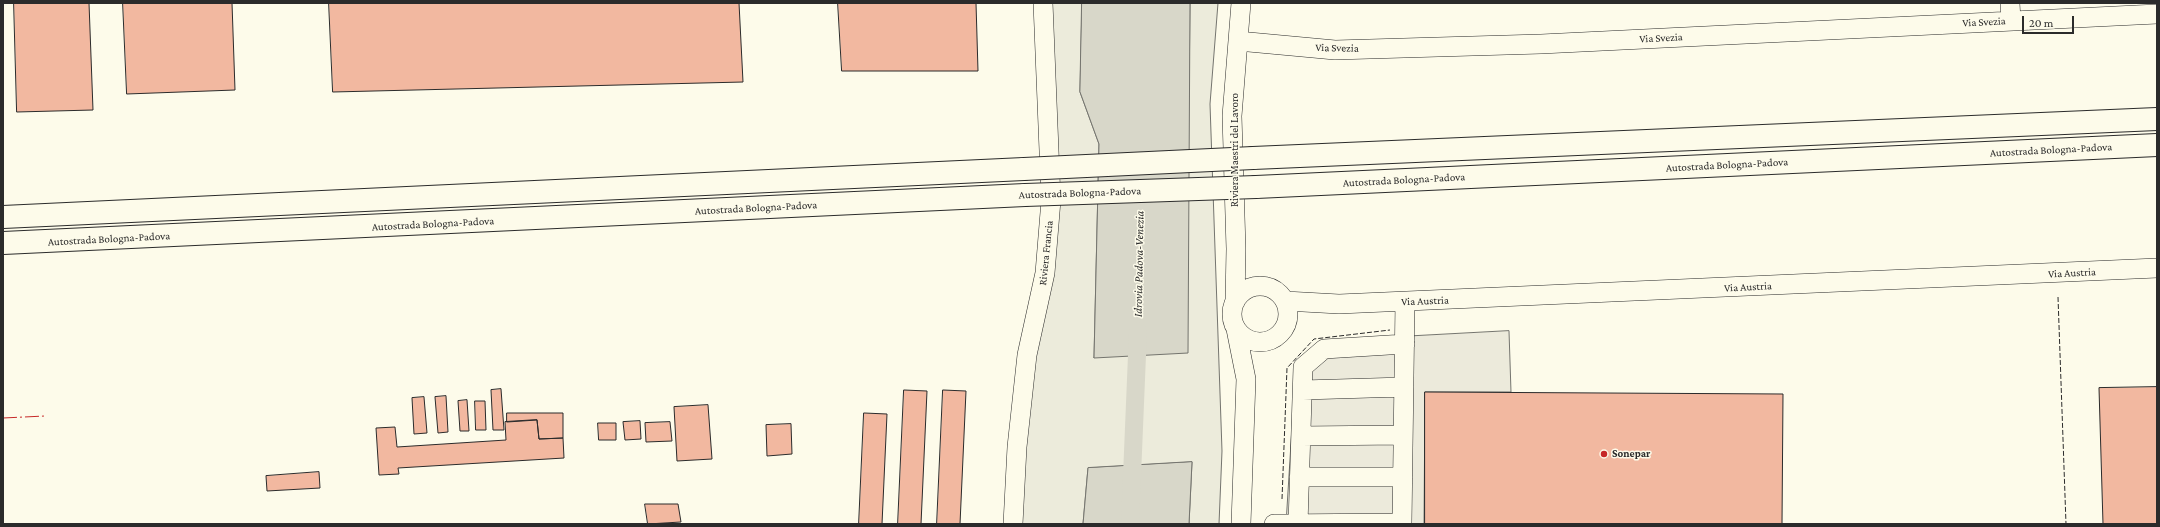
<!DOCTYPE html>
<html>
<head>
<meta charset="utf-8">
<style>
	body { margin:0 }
	#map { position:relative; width:2160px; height:527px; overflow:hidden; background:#fdfbea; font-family:"Crimson Pro",serif }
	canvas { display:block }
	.frame { position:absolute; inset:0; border:4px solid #2b2b2b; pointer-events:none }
	.scale { position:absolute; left:2022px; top:16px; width:52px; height:18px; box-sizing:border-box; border:2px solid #2b2b2b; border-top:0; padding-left:5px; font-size:12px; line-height:14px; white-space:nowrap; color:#2b2b2b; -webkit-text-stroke:3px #fdfbea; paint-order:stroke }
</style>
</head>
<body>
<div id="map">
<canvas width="2160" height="527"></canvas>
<div class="frame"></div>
<div class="scale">20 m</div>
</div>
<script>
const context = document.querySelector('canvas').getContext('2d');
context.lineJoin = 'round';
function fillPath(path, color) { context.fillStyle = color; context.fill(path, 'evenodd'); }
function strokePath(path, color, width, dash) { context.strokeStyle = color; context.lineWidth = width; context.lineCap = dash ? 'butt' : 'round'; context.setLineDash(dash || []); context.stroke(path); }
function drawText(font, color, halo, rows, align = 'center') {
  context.font = font + ' "Crimson Pro",serif'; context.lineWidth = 3; context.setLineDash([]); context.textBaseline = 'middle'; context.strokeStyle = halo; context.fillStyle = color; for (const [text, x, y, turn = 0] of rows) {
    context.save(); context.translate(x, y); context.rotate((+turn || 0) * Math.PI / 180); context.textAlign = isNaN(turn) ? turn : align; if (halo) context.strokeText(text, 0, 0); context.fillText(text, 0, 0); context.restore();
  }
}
const green = new Path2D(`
	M1043,3H1082L1080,92L1099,144L1094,358L1189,96L1190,3H1218L1210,104L1222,451L1219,524H1189L1192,462L1088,468L1083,524H1013L1045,273Z`);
fillPath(green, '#ecebdb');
strokePath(green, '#74746e', 1);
const parking = new Path2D(`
	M1509,331L1511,392H1425L1424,524H1286L1295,378L1339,340Z`);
fillPath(parking, '#eceadb');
strokePath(parking, '#74746e', 1);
const water = new Path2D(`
	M1082,3H1190L1188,353L1094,358L1099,144L1080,92Z
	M1192,462L1189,524H1083L1088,468Z`);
fillPath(water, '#d8d7c9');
strokePath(water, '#74746e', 1);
strokePath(new Path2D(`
	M1130,524L1138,331`), '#d8d7c9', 18);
const building = new Path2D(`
	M14,3H89L93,110L17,112Z
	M123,3H232L235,90L127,94Z
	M329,3H739L743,82L333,92Z
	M838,3H976L978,71H842Z
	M2157,387V524H2103L2099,388Z
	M501,389L504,430H493L491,390Z
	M904,390L927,391L921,524H898Z
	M943,390L966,391L960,524H937Z
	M1425,392L1783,394L1782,524H1425Z
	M446,396L448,432L438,433L435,397Z
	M424,397L427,433L414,434L412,398Z
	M467,400L469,431H460L458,401Z
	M475,401H485L486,430H476Z
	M708,405L712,459L677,461L674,407Z
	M507,413H563V438L539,439L537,420L507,422Z
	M864,413L887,414L882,524H859Z
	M537,420L539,439L563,438L564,458L398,468L399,474L379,475L376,428L395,427L397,447L506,440L505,422Z
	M640,421L641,439L625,440L623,422Z
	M670,422L672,441L646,442L645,423Z
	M598,423H616V440H599Z
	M791,424L792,454L767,456L766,425Z
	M319,472L320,488L267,491L266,476Z
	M645,504H678L681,522L648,524Z`);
fillPath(building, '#f2b8a0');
strokePath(building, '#2b2b2b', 1);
const minor = new Path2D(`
	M2010,3L2011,21
	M1238,41L1335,50L1541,44L2157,14
	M1232 314a28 28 0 1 1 56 0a28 28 0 1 1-56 0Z
	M1285,301L1339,304L2157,268
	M1235,302L1236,249L1232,116L1241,3
	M1236,329L1246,379L1241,524
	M1303,390L1404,387
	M1301,436L1403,435
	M1299,477H1403
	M1013,524L1017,447L1027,355L1045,273L1051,200L1043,3
	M1274,524L1402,523L1405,302
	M1298,524L1303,367L1324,349L1405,344`);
const highway = new Path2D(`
	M1253,158L2157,119
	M1256,187L2157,145
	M3,217L1024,169
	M3,243L1025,195`);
strokePath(minor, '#2b2b2b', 20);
strokePath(highway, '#2b2b2b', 24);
strokePath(minor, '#fdfbea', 19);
strokePath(highway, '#fdfbea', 22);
const highwayBridge = new Path2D(`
	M1024,169L1253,158
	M1025,195L1256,187`);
strokePath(highwayBridge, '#2b2b2b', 24, []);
strokePath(highwayBridge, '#fdfbea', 22);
strokePath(new Path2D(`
	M2058,297L2066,524
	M1282,499L1287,368L1314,339L1390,330`), '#2b2b2b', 1, [5, 2]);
strokePath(new Path2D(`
	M3,418L45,416`), '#c62828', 1, [14, 3, 2, 3]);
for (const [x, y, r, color] of [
	[1604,454,4,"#c62828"]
]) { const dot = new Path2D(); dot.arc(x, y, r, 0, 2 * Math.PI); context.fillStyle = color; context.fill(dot); strokePath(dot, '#fdfbea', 1.5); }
drawText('11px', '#2b2b2b', '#fdfbea', [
	["Via Svezia",1984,22,-3],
	["Via Svezia",1661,38,-3],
	["Via Svezia",1337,48,1],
	["Riviera Maestri del Lavoro",1235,150,-90],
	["Autostrada Bologna-Padova",2051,150,-3],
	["Autostrada Bologna-Padova",1727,165,-3],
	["Autostrada Bologna-Padova",1404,180,-3],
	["Autostrada Bologna-Padova",1080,193,-2],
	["Autostrada Bologna-Padova",756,208,-3],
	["Autostrada Bologna-Padova",433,224,-3],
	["Autostrada Bologna-Padova",109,239,-3],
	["Riviera Francia",1046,253,-84],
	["Via Austria",2072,273,-3],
	["Via Austria",1748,287,-3],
	["Via Austria",1425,301,-2]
]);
drawText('bold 11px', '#2b2b2b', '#fdfbea', [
	["Sonepar",1612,454]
], 'left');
drawText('italic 12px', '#2b2b2b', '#fdfbea', [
	["Idrovia Padova-Venezia",1139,264,-89]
]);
</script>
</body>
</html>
